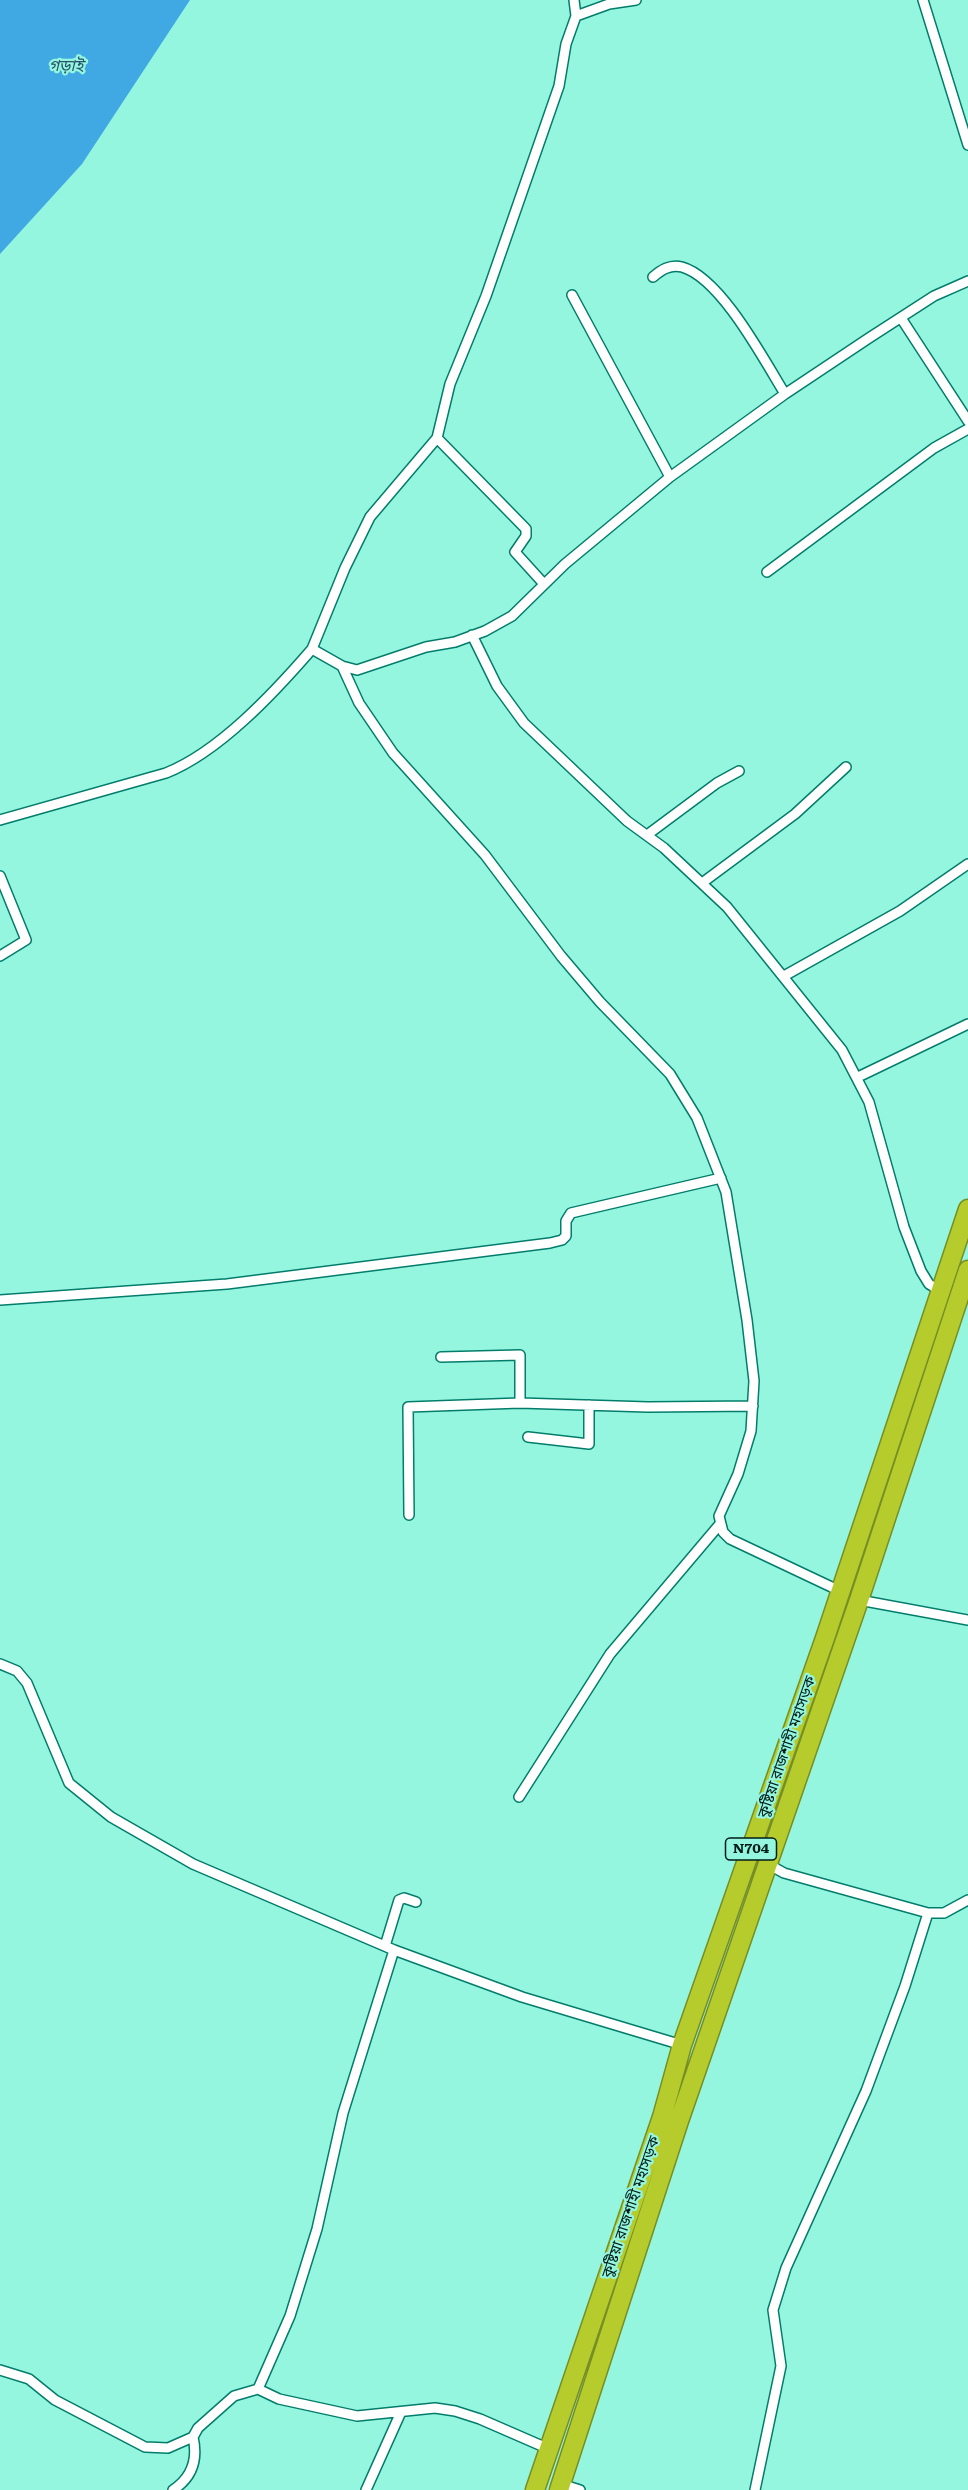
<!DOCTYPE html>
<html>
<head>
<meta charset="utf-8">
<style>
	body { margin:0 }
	canvas { display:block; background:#95f6e0 }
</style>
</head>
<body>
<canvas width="968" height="2490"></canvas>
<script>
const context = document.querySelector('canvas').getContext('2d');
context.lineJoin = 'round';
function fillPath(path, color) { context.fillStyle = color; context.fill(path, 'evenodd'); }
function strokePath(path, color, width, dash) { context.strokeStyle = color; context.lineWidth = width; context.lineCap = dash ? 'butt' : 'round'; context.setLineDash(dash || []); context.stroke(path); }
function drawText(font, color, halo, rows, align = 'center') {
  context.font = font + ' Literata,"Noto Sans Bengali",serif'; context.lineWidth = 4.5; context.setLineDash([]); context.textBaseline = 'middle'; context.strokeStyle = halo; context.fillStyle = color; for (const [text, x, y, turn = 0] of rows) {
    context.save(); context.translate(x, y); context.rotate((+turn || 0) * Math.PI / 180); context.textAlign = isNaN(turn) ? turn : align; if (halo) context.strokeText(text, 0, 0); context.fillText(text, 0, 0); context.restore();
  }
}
fillPath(new Path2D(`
	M0,0H190L82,164L0,254Z`), '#40a8e2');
const street = new Path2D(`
	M923,0L968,145
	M576,16L609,4L636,0
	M653,277C661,270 670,264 682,267C721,278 764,360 785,394
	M572,295L670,477
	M901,318L968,421
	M437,438L526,529V536L515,552L544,584
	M767,572L934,448L968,429
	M472,635L497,686L524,723L627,821L664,848L727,907L842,1050L869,1102L904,1227L921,1271L929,1284L939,1290
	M312,649L345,568L370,517L437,438L450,384L486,296L559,86L566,44L576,16L574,0
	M342,666L359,703L393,753L485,855L561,956L600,1002L670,1074L697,1118L726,1192L747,1320L754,1381L751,1431L738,1474L719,1516L723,1532L730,1539L840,1591
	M0,820L166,773C219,752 274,693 312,649L342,666L357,670L426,647L455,642L485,631L512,616L565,564L670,477L785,394L869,338L934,296L968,281
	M647,835L717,783L739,771
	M0,876L26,940L0,956
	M702,883L795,814L846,767
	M784,976L900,911L968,864
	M858,1077L968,1024
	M0,1300L227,1284L550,1243L562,1240L566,1236V1221L571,1213L721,1178
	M441,1357L520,1355V1403
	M528,1437L589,1444V1405
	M409,1515L408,1407L520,1403L648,1407L753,1406
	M859,1600L968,1620
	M0,1664L17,1671L27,1683L69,1783L111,1817L193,1864L394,1950L522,1997L682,2045
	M519,1797L610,1654L720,1524
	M766,1863L784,1873L928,1913H944L968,1900
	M385,1946L399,1900L404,1898L416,1902
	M0,2370L29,2379L55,2400L145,2447L168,2448L193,2437
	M258,2389L290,2316L317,2229L343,2113L394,1950
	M561,2484L580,2490
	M173,2490C193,2477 198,2459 193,2437L198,2428L234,2396L258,2389L279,2399L357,2416L435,2408L455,2411L480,2419L549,2449
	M366,2490L401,2412
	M755,2490L781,2366L773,2310L786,2268L866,2091L905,1986L928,1913`);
const highway = new Path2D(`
	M535,2490L662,2117L682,2045L825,1638L968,1209
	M559,2490L679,2121L859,1600L968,1270`);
strokePath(street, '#027d6b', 12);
strokePath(highway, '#768e25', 21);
strokePath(street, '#fff', 9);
strokePath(highway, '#b6cc2c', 18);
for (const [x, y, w] of [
	[751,1849,51]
]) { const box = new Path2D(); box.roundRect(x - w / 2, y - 11, w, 22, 4.5); context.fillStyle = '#95f6e0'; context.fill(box); strokePath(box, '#001c17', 1.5); }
drawText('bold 14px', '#001c17', null, [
	["N704",751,1849]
]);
drawText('15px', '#001c17', '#95f6e0', [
	["কুষ্টিয়া রাজশাহী মহাসড়ক",787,1747,-71],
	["কুষ্টিয়া রাজশাহী মহাসড়ক",631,2207,-71]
]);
drawText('italic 16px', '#27516a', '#95f6e0', [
	["গড়াই",66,66]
]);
</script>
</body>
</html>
